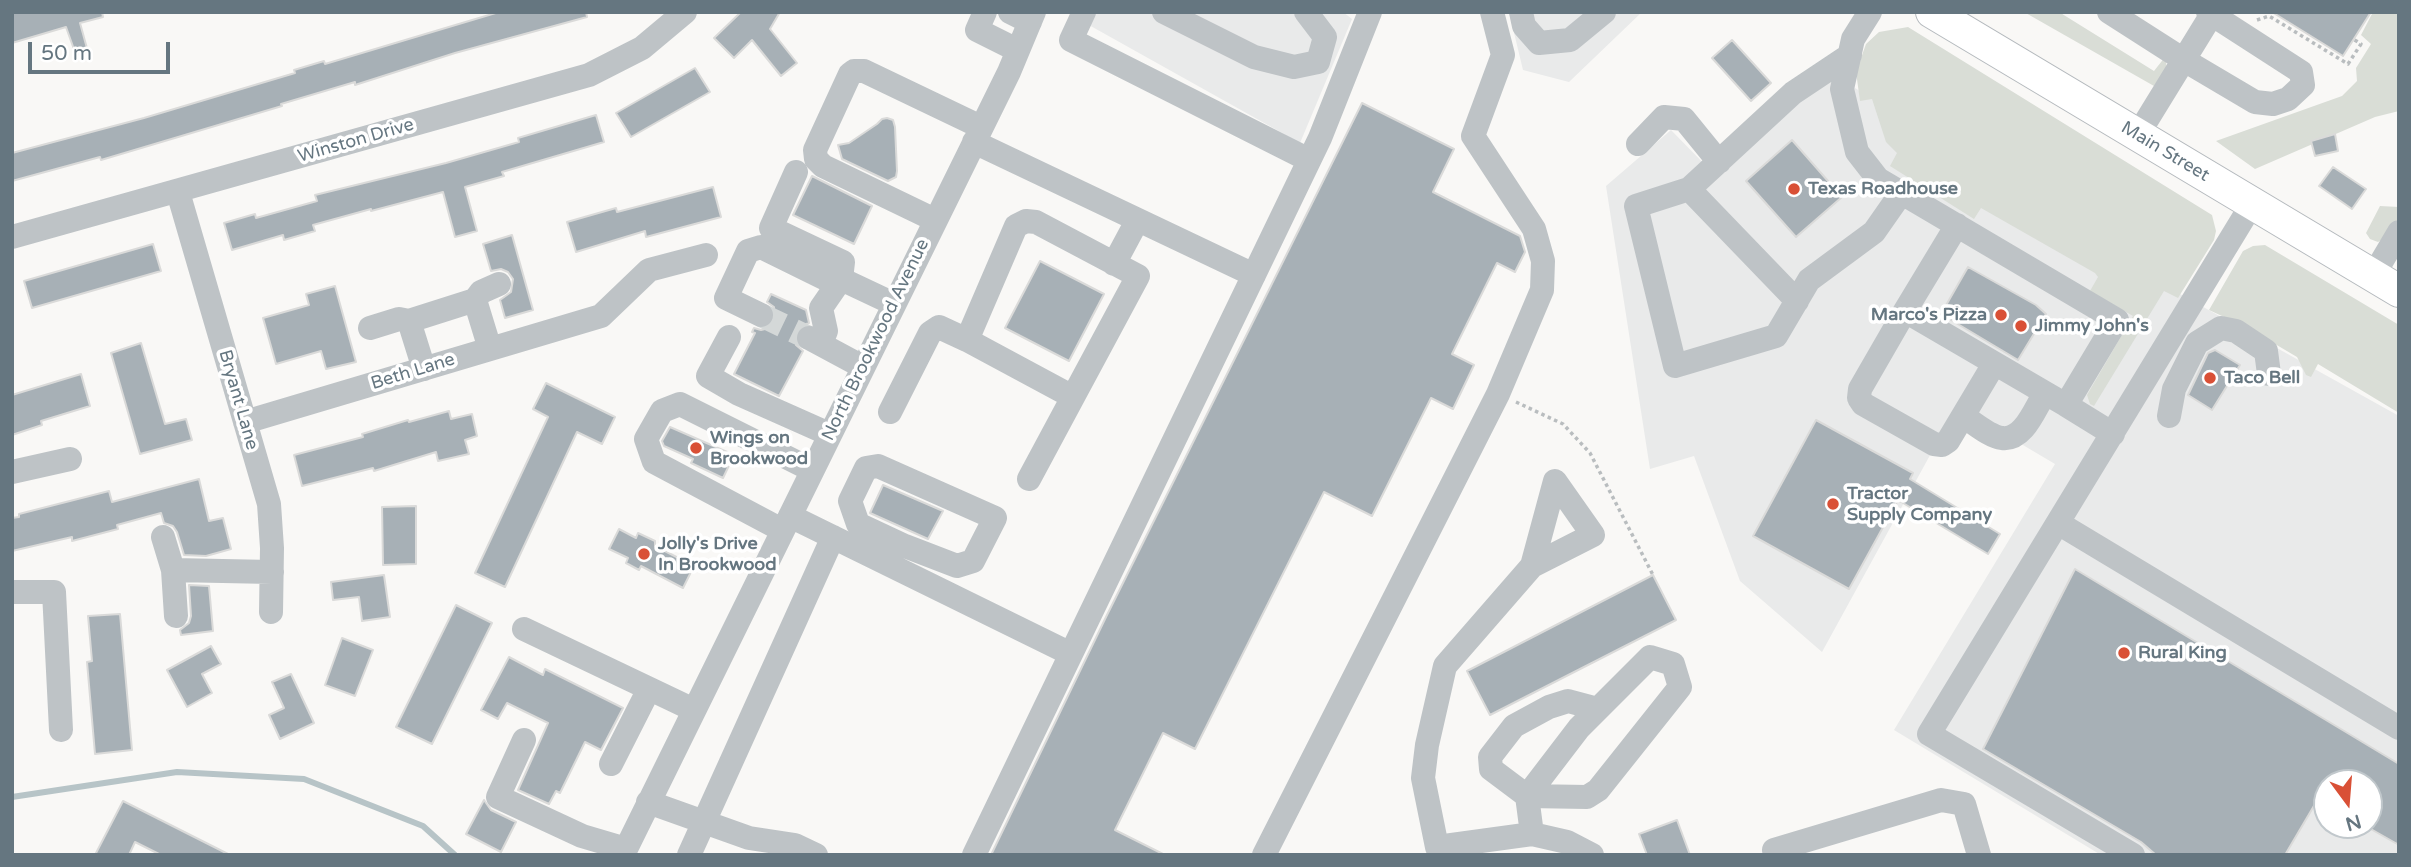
<!DOCTYPE html>
<html>
<head>
<meta charset="utf-8">
<style>
	body { margin:0 }
	#map { position:relative; width:2411px; height:867px; overflow:hidden; background:#f9f8f6; font-family:"Varela Round",sans-serif }
	canvas { display:block }
	.frame { position:absolute; inset:0; border:14px solid #657680; pointer-events:none }
	.north { position:absolute; left:2313px; top:769px; width:70px; height:70px; box-sizing:border-box; background:#fff; border:2px solid #c1c8cc; border-radius:50%; rotate:164deg; font-size:19px; font-weight:700; line-height:28px; text-align:center; color:#657680 }
	.north::after { content:''; display:block; margin:auto; width:24px; height:32px; background:#d95036; clip-path:polygon(50% 0,100% 100%,50% 72%,0 100%) }
	.scale { position:absolute; left:28px; top:42px; width:142px; height:32px; box-sizing:border-box; border:4px solid #657680; border-top:0; padding-left:9px; font-size:21px; line-height:24px; white-space:nowrap; color:#657680; -webkit-text-stroke:5px #fff; paint-order:stroke }
</style>
</head>
<body>
<div id="map">
<canvas width="2411" height="867"></canvas>
<div class="frame"></div>
<div class="north">N</div>
<div class="scale">50 m</div>
</div>
<script>
const context = document.querySelector('canvas').getContext('2d');
context.lineJoin = 'round';
function fillPath(path, color) { context.fillStyle = color; context.fill(path, 'evenodd'); }
function strokePath(path, color, width, dash) { context.strokeStyle = color; context.lineWidth = width; context.lineCap = dash ? 'butt' : 'round'; context.setLineDash(dash || []); context.stroke(path); }
function drawText(font, color, halo, rows, align = 'center') {
  context.font = font + ' "Varela Round",sans-serif'; context.lineWidth = 7; context.setLineDash([]); context.textBaseline = 'middle'; context.strokeStyle = halo; context.fillStyle = color; for (const [text, x, y, turn = 0] of rows) {
    context.save(); context.translate(x, y); context.rotate((+turn || 0) * Math.PI / 180); context.textAlign = isNaN(turn) ? turn : align; if (halo) context.strokeText(text, 0, 0); context.fillText(text, 0, 0); context.restore();
  }
}
fillPath(new Path2D(`
	M1073,12H1343L1352,19L1300,143L1071,15Z
	M1509,12H1642L1569,82L1523,70Z
	M1830,72L2162,284L2399,416V855H2101L1894,730L2055,464L1957,406L1822,652L1740,581L1694,456L1650,469L1606,186L1671,130L1716,176ZM2327,783H2369V825H2327Z`), '#e9eaea');
fillPath(new Path2D(`
	M2024,12H2059L2154,71L2165,57L2167,68L2154,86Z
	M2373,12H2399V111L2375,117L2255,169L2216,141L2342,96L2357,81L2356,68L2371,44L2361,35Z
	M1908,27L2212,215L2216,231L2214,240L2178,298L2164,291L2094,406L2090,404L2087,395L2133,316L2090,291L2098,277L2095,273L1981,208L1974,219L1890,166L1897,153L1886,142L1872,99L1860,101L1856,72L1866,44L1879,32Z
	M2380,206L2399,207C2399,222 2392,235 2378,242L2370,239L2366,233Z
	M2265,245L2399,325V413L2318,364L2311,377L2306,375L2297,357L2248,328L2209,310L2243,251L2253,246Z`), '#d9ddd6');
strokePath(new Path2D(`
	M12,797L177,772L304,779L423,826L455,855`), '#b7c4c7', 6);
const building = new Path2D(`
	M12,12H102L103,17L80,23L88,52L76,55L66,27L12,43Z
	M499,12H586L587,17L455,53L355,85V82L281,104L282,106L101,160L100,157L12,181V153L144,118L295,73L294,70L324,61L325,64Z
	M741,12H780L770,29L797,63L781,76L752,40L734,58L714,38Z
	M2272,12H2371L2343,56Z
	M1732,40L1771,83L1751,101L1712,58Z
	M695,68L710,92L631,137L616,113Z
	M1362,103L1454,149L1433,192L1520,236L1525,252L1515,272L1497,263L1452,354L1474,365L1453,409L1431,398L1372,516L1324,492L1195,749L1163,733L1115,830L1165,855H991L1106,617Z
	M596,115L604,142L502,172L504,176L465,187L477,231L455,237L443,192L371,211V209L313,225L315,231L284,240L283,235L232,250L224,223L255,214L256,218L317,201L315,195L446,163L519,142L518,138Z
	M887,118L893,120L895,127L897,171L896,177L888,181L842,159L838,145L849,143L877,124L882,119Z
	M2335,134L2338,151L2315,156L2311,141Z
	M1792,140L1842,197L1796,237L1746,181Z
	M2333,167L2366,189L2352,209L2319,186Z
	M812,176L872,206L854,244L793,215Z
	M713,187L721,217L646,237L645,231L576,252L567,222L616,208L617,212Z
	M512,235L533,310L505,318L500,300L511,292L513,279L508,272L501,269L491,271L483,244Z
	M153,244L161,271L32,308L24,281Z
	M1040,261L1104,294L1069,361L1005,328Z
	M1968,267L2036,305L2046,314L2018,360L1941,314Z
	M335,286L356,362L326,369L321,351L276,364L263,318L309,305L306,294Z
	M771,294L806,310L809,323L801,326L796,332V345L803,351L779,396L734,374L755,333L752,332L754,328L761,330L769,328L775,321L774,307L767,302Z
	M141,343L165,424L186,419L192,440L140,454L111,353Z
	M2215,350L2240,365L2212,410L2188,395L2208,353Z
	M81,374L90,406L41,421L42,425L12,435V395Z
	M546,383L615,417L602,444L577,432L505,587L475,573L548,417L533,409Z
	M449,411L451,419L472,414L477,436L465,440L469,454L438,461L436,452L374,471L373,468L302,486L294,455L363,437L362,434L408,420L409,422Z
	M1816,420L1913,473L1910,479L2000,534L1988,554L1898,500L1849,589L1753,536Z
	M670,427L734,455L723,478L691,463L693,459L664,446L662,441Z
	M199,479L209,521L223,518L231,549L206,556L184,555L177,532L173,526L164,523L161,513L117,525L118,529L72,541V537L12,551V518L19,517V514L109,491L112,502Z
	M883,485L943,511L928,539L870,513Z
	M416,506V564L383,565L382,507Z
	M619,529L636,538L638,533L655,541V546L694,566L683,588L641,566L639,570L626,563L628,558L609,549Z
	M2075,569L2399,764V845L2369,828V783H2327V804L2318,799L2285,855H2156L2141,842L1983,749Z
	M384,575L390,617L362,621L359,597L333,600L331,582Z
	M1653,575L1676,620L1490,715L1467,671Z
	M189,585L209,586L213,631L181,635L180,630L189,623L191,616Z
	M456,605L492,623L432,744L396,727Z
	M120,614L132,750L95,754L87,662L92,661L88,616Z
	M342,638L373,650L355,696L325,685Z
	M211,646L221,664L202,674L212,693L187,707L167,670Z
	M509,657L543,675L545,669L623,708L601,750L585,742L560,793L556,791L549,804L518,790L548,723L507,703L498,719L481,710Z
	M291,674L314,723L280,739L269,715L284,708L272,682Z
	M484,800L491,810L516,822L501,852L466,834Z
	M123,801L230,855H161L135,842L129,855H95Z
	M1677,820L1690,855H1647L1639,834Z`);
fillPath(building, '#a7b0b6');
strokePath(building, '#dadad9', 2);
strokePath(new Path2D(`
	M761,315L809,338`), '#d4d8d8', 24, [24, 12]);
const major = new Path2D(`
	M1932,12L2399,291`);
strokePath(major, '#b4b9bd', 34);
strokePath(new Path2D(`
	M2257,20L2269,16L2348,64L2361,44L2353,39
	M1516,402L1563,424L1590,453L1653,575`), '#b9bdbf', 3.5, [3.5, 3.5]);
strokePath(new Path2D(`
	M985,12L977,30L1017,50
	M1010,12L1030,22
	M1084,12L1071,40L1309,160
	M1164,12L1254,57L1294,67L1318,62L1325,37L1306,12
	M1521,12L1524,26L1539,43L1570,40L1604,12
	M1870,12L1853,39L1842,89L1857,152L1878,179L2117,320L2066,405L2113,434
	M2109,12L2184,60L2255,102L2273,104L2288,99L2303,85L2301,72L2208,12
	M1850,55L1793,93L1689,189L1636,206L1675,366L1776,336L1809,280L1874,232L1902,192
	M2137,136L2212,14
	M974,142L1254,275
	M1638,144L1664,117L1684,119L1719,162
	M796,172L771,228L843,262L841,279L821,308L826,331L821,344
	M1689,189L1797,301
	M178,192L269,504L272,548L271,612
	M935,220L823,166L816,159L815,150L850,74L854,71H864L981,127
	M1957,225L1905,311L2066,405
	M12,237L589,75L642,48L685,12
	M1114,264L1137,221
	M2373,276L2399,232
	M1905,311L1860,389L1859,398L1863,404L1934,444L1942,445L1948,441L1994,364
	M761,315L726,298L748,251L761,247L826,279H841L894,304
	M409,321L475,300
	M370,328L399,319L409,321L424,369
	M729,337L708,376L739,394L829,434
	M809,338L863,367
	M967,340L1073,397L1029,479
	M490,349L475,300L481,292L499,284
	M890,412L930,333L939,327L967,340L1016,226L1026,221L1036,222L1138,276L1073,397
	M1963,416C1974,423 1990,437 2002,438C2024,441 2035,408 2045,393
	M2169,416L2174,389L2197,343L2221,328L2236,331L2266,351L2269,374
	M245,422L601,316L649,270L706,255
	M878,466L995,518L973,561L957,566L905,546L858,524L850,501L866,468Z
	M12,472L70,459
	M790,516L1071,654
	M2058,523L2399,728
	M782,530L654,462L646,439L662,411L680,404L812,470
	M163,537L173,570L176,616
	M1532,566L1555,481L1593,535L1532,566L1445,666L1427,745L1423,778L1437,847L1532,834L1567,842L1592,855
	M173,570L272,572
	M12,592H54L61,730
	M524,629L694,710
	M524,740L498,797L582,836L626,849
	M611,764L649,689
	M648,802L749,838L795,845L816,855
	M1532,834L1527,796L1579,728L1650,657L1673,664L1680,687L1598,790L1587,797L1527,796L1491,769L1490,757L1514,726L1549,707L1568,701L1598,709
	M1774,850L1941,800L1964,804L1979,855
	M623,855L1009,72L1034,12
	M689,855L833,537
	M974,855L1320,138L1370,12
	M1264,855L1498,394L1542,290L1543,261L1534,229L1473,136L1503,55L1492,12
	M2133,855L1929,734L2252,204`), '#bec3c6', 24);
strokePath(major, '#fff', 32);
for (const [x, y, r, color] of [
	[1794,189,7,"#d95036"],
	[2001,315,7,"#d95036"],
	[2021,326,7,"#d95036"],
	[2210,378,7,"#d95036"],
	[696,448,7,"#d95036"],
	[1833,504,7,"#d95036"],
	[644,554,7,"#d95036"],
	[2124,653,7,"#d95036"]
]) { const dot = new Path2D(); dot.arc(x, y, r, 0, 2 * Math.PI); context.fillStyle = color; context.fill(dot); strokePath(dot, '#fff', 2.5); }
drawText('18px', '#657680', '#fff', [
	["Winston Drive",356,141,-16],
	["Main Street",2165,152,31],
	["North Brookwood Avenue",876,340,-64],
	["Beth Lane",413,372,-17],
	["Bryant Lane",238,400,74]
]);
drawText('bold 18px', '#657680', '#fff', [
	["Texas Roadhouse",1808,189],
	["Marco's Pizza",1987,315,"right"],
	["Jimmy John's",2035,326],
	["Taco Bell",2224,378],
	["Wings on",710,438],
	["Brookwood",710,459],
	["Tractor",1847,494],
	["Supply Company",1847,515],
	["Jolly's Drive",658,544],
	["In Brookwood",658,565],
	["Rural King",2138,653]
], 'left');
</script>
</body>
</html>
